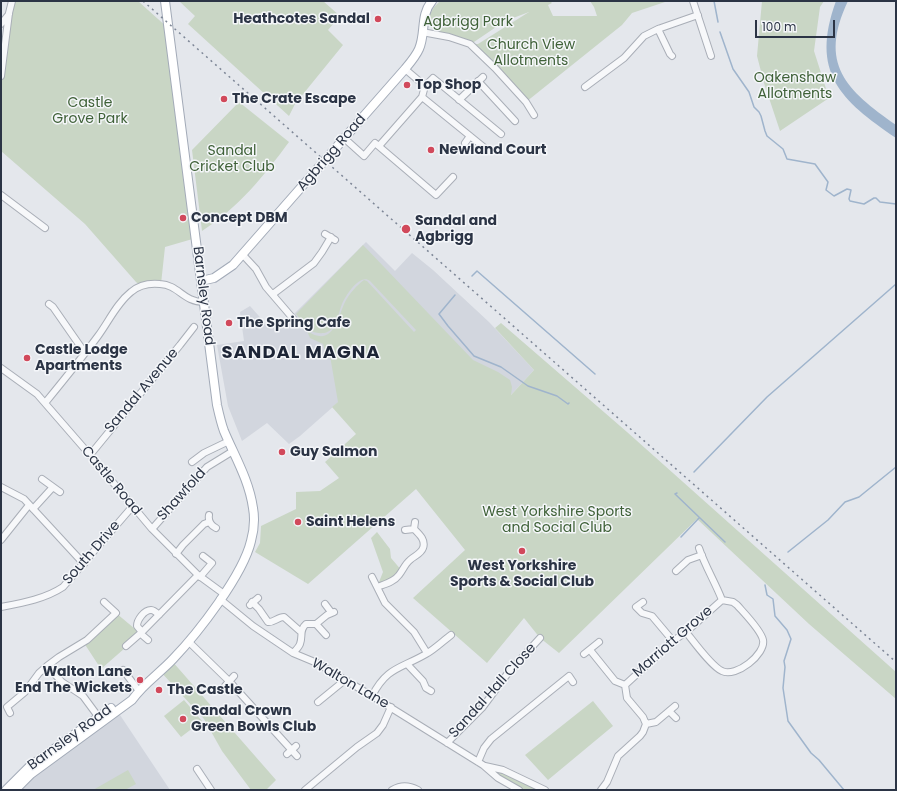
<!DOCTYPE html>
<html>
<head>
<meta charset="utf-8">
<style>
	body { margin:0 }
	#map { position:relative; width:897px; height:791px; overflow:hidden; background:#e4e7ec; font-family:Poppins,sans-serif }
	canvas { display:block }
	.frame { position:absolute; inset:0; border:2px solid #2b3445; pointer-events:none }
	.scale { position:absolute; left:755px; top:20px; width:80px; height:18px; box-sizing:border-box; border:2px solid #2b3445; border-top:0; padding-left:5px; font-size:12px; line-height:14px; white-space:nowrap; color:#2b3445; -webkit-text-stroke:3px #f4f6f9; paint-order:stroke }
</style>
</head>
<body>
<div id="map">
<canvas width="897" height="791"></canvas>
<div class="frame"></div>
<div class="scale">100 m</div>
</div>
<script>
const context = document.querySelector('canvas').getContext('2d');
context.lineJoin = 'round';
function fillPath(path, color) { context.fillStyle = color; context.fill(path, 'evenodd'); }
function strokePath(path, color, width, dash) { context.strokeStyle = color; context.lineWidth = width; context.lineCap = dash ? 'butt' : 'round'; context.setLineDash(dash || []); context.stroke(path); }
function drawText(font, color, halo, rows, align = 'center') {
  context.font = font + ' Poppins,sans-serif'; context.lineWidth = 3; context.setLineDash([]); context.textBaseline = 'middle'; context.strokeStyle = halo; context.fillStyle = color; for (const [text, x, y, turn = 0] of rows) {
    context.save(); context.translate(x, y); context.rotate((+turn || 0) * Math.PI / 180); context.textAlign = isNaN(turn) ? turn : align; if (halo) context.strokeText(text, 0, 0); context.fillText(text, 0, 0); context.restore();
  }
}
fillPath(new Path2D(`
	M366,242L395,271L412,253L433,270L489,322L534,370L509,397L343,398L300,436L289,444L267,423L242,441L228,406L217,345L244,341L240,312L250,306L266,324L286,322Z
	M114,706L170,790H6Z`), '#d2d6de');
fillPath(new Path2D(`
	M12,1H138L168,28L196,238L165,247L161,284L141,286L136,282L85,224L1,151V76Z
	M179,1H323L340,16L328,30L343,45L295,104L289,116L188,24L195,16Z
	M440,1H550L552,3L548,5L553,16H597L594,7L590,1H668L632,13L622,25L526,102L470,44L449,37L430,27L428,18L434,7ZM529,12L478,44H471L505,21Z
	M762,1H824L820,7L814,51L829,98L780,131L764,83L757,56Z
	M239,102L289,142C264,176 238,208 202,231L192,150Z
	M363,245L473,360L498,372L510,380L512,387L511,395L534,370L495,328L501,323L627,432L896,672V699L809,624L697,519L559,653L540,638L524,618L487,663L413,598L465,550L416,489L308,584L255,552L260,543L261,526L296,509V492L320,491L339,478L325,462L356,434L332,407L338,402L329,350L325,351L323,344L310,338L307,331C333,348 337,319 345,302C349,294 357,285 364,280L367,281L414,332L416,330L370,281C360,273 346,295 342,304C339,311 338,321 333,327C328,335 318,334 311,331L296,314Z
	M377,532L390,549L391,558L402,571L398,576L377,587L383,572L371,538Z
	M116,613L141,634L101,669L84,643Z
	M172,661L276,780L266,790H251L222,751L204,719L160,671Z
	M184,700L202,721L181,737L164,716Z
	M593,701L613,726L548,780L525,755Z
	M483,765L503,770L545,790H519Z
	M128,770L136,784L125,790H93Z`), '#c9d6c5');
fillPath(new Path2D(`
	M836,1H848C818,64 846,90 896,125V138C840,100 810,72 836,1Z`), '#9fb4cc');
strokePath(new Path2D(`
	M714,1L718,22
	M720,32L733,69L749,92L754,107L759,112L761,116L765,131L767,136L783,149L787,159L815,164L828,182L826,190L834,196L847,189L851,190L849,199L850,201L864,204L874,198H876L880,202L896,204
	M472,276L477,271L595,374
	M455,295L439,314L448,326L474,356L501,367L528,386L557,396L568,404L569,403
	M694,472L767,397L896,284
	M677,493L675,494L725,542
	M681,537L699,518
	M788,552L828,520L845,502L859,497L896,467
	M765,585L767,595L773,599L775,616L787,630L791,639L784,661L785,667L783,688L788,721L811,753L819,760L844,790`), '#9fb4cc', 1.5);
const minor = new Path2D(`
	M693,1L711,56
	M1,24L9,14
	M658,29L670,54L672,56
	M422,32L449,37L470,44L495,68L526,102L534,115
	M405,69L425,86L433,78L501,134
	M1,76L9,13L12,1
	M478,81L515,121
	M585,87L624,58L644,36L658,29L698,15
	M422,97L486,149
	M459,100L483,77
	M344,138L364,156L375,143L436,195L453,177
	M465,143L470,136
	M379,146L422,97L425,86
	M1,195L45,228
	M325,234L335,240
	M243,255L256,269L266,287L296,322
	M273,294L314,263L322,252L331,237
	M49,304L53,307L85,353
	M1,368L37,394L90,455L152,529L198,575L224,594
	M45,403C63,381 81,359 98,336C109,321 117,303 131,292C139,285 150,283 160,284C179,285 183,302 204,302
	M90,455L180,345L194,327
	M192,462L204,453L229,441
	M42,479L60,492
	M1,487L24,499L84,564
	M33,509L53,487
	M209,515C208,521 210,525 216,528
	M152,529L207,467L233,451
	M405,530L414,529L415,522
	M1,540L29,505
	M699,548C705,566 715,582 722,600
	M176,554L183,545L204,524L209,522
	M676,571L688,560L702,555
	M200,577L212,563L203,556
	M372,577L385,603L414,632L427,653
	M377,587C385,584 394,582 399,575C403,570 405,564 410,560C414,556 421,554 423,548C426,540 419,534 414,529
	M220,599L253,626L293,653L317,663L372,696L483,765L498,778L519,790
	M252,602L259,609L268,622C273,623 278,617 284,617L301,632
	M643,602L636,607L642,613L652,616L673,641
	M325,604L331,612
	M250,605L258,598
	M1,607C22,603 45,599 63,587L132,507
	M316,624L327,615L334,612
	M142,632L137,626C137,620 144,610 151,610C154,610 157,613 159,615
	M686,632C694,642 712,667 722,671C736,678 766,654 763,640C761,630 744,613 737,605L733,602L722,600
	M141,634L148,640
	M189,642L229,681L297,756
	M126,646L142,632L198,575
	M590,650L615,681L625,685
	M293,653C296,650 299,647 300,644C303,636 299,630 306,624H316L326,635
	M584,654L599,642
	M407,664L423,681L426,688L431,691
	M47,666L62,682L83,696L100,719
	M123,670L139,691
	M225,686L234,676
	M372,696C387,667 400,669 426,654C435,649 443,641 451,635
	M318,702L345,680
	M669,711L676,718
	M10,713L7,707L25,692L39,673L47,666L59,657L87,640L116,613L104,602
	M646,724L656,722L675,706
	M447,743L482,708L508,673L540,638
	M287,754L296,746
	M478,762L484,748L491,739L569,676L573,682
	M485,766L503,770L545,790
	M197,769L211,790
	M305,790L357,747L377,733L383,725L391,707
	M392,790C401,785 408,785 418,790
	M601,790L607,782L618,756L640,736L643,732L646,724L643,717L627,698L625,685L673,641L686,632L722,600`);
const major = new Path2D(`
	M201,281L214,278L233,265L405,69C410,63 416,56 419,49C426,33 420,15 432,1
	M6,790L29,767L111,708
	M15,790L31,774L132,700C143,684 160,673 173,659C198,633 243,575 251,541C254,530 255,519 253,508C249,480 235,457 224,431C221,423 219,414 217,405L165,1`);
strokePath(minor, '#a9aeb7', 8);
strokePath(major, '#a3abb8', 10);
strokePath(minor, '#f7f8fa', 6);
strokePath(major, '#fff', 8);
strokePath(new Path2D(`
	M143,1L896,662`), '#7d8696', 1.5, [2, 4]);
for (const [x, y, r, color] of [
	[378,19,4,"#d1495b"],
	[407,85,4,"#d1495b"],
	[224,99,4,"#d1495b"],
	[431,150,4,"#d1495b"],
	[183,218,4,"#d1495b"],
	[406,229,5,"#d1495b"],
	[229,323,4,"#d1495b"],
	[27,358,4,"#d1495b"],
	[282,452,4,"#d1495b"],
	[298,522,4,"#d1495b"],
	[522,551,4,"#d1495b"],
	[140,680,4,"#d1495b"],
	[159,690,4,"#d1495b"],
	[183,719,4,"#d1495b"]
]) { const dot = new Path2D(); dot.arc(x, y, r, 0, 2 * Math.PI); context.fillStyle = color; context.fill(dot); strokePath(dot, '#f4f6f9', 1.5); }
drawText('bold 14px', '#2b3445', '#f4f6f9', [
	["Heathcotes Sandal",370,19,"right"],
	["Top Shop",415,85],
	["The Crate Escape",232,99],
	["Newland Court",439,150],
	["Concept DBM",191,218],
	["Sandal and",415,221],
	["Agbrigg",415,237],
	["The Spring Cafe",237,323],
	["Castle Lodge",35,350],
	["Apartments",35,366],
	["Guy Salmon",290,452],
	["Saint Helens",306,522],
	["West Yorkshire",522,566,"center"],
	["Sports & Social Club",522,582,"center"],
	["Walton Lane",132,672,"right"],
	["End The Wickets",132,688,"right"],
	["The Castle",167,690],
	["Sandal Crown",191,711],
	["Green Bowls Club",191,727]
], 'left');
drawText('14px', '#3f6138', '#f4f6f9', [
	["Agbrigg Park",468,22],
	["Church View",531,45],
	["Allotments",531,61],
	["Oakenshaw",795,78],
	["Allotments",795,94],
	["Castle",90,103],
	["Grove Park",90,119],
	["Sandal",232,151],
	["Cricket Club",232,167],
	["West Yorkshire Sports",557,512],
	["and Social Club",557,528]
]);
drawText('14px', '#2b3445', '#f4f6f9', [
	["Agbrigg Road",332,153,-49],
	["Barnsley Road",203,296,83],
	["Sandal Avenue",142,391,-50],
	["Castle Road",111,481,50],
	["Shawfold",182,495,-48],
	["South Drive",92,553,-49],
	["Marriott Grove",673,642,-41],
	["Walton Lane",350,684,30],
	["Sandal Hall Close",493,691,-48],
	["Barnsley Road",70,738,-36]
]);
context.letterSpacing = '1px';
drawText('bold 18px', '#1d2536', '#f4f6f9', [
	["SANDAL MAGNA",301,353]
]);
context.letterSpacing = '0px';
</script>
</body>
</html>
